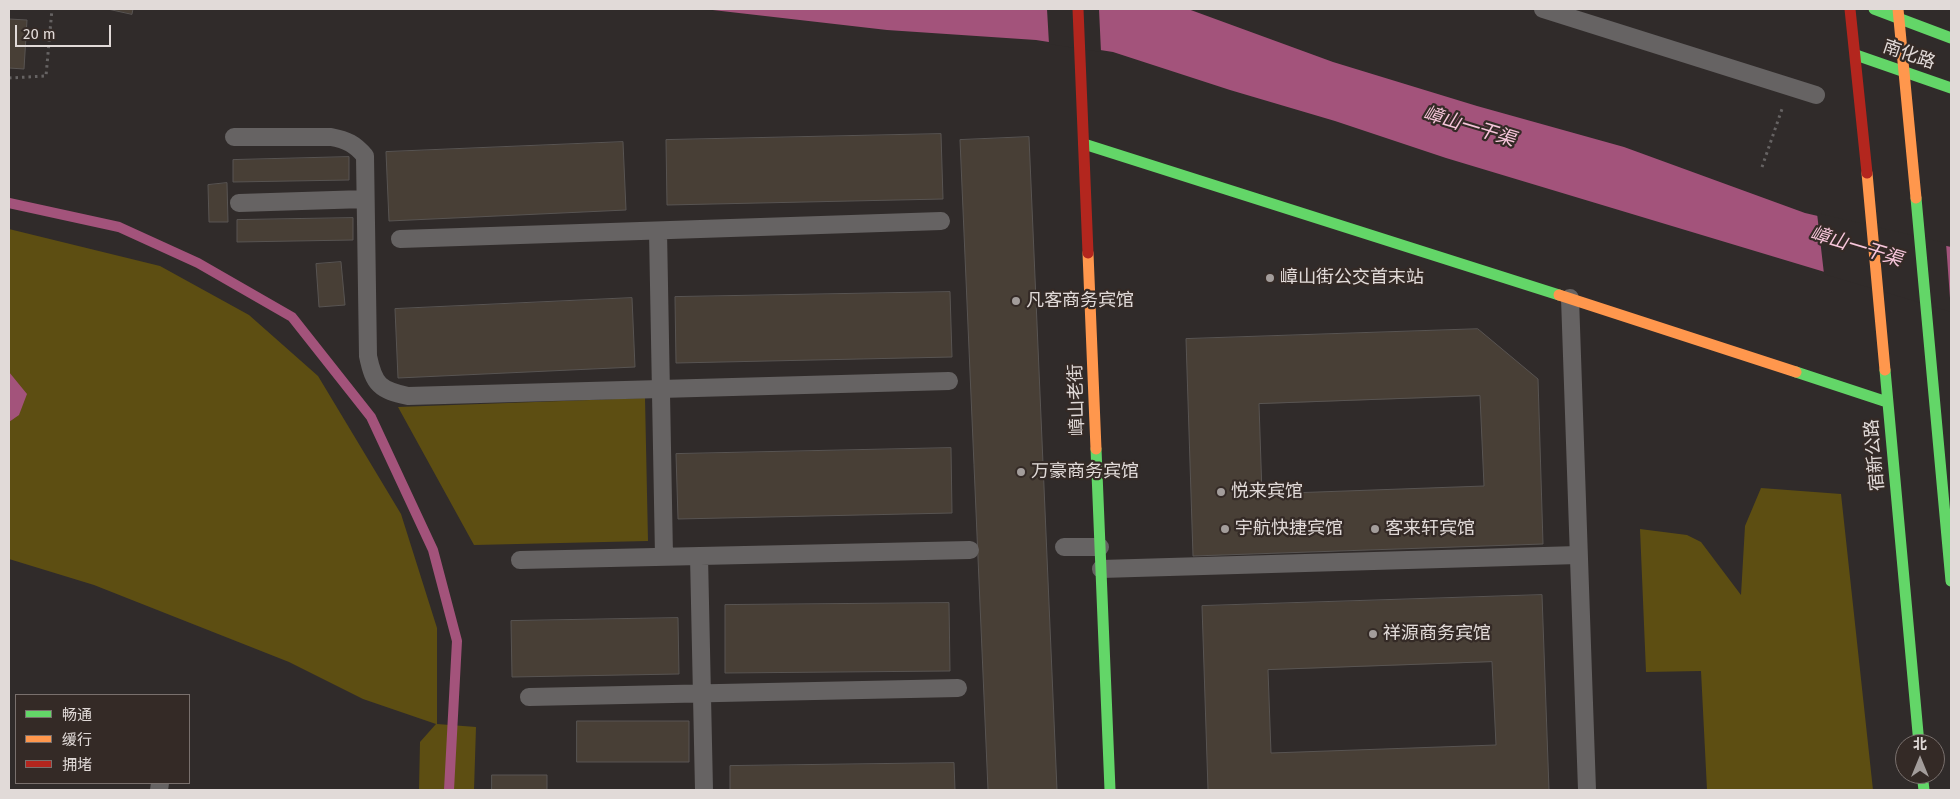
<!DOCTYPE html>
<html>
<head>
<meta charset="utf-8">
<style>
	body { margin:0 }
	#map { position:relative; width:1960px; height:799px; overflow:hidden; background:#302b2a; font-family:"Fira Sans","Noto Sans SC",sans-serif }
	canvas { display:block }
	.frame { position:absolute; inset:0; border:10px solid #e1dad8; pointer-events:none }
	.legend { position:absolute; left:15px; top:694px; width:175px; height:90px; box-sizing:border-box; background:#342a26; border:1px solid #79706d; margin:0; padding:6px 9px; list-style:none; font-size:15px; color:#e1dad8 }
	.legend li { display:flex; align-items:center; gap:10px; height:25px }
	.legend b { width:25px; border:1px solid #79706d }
	.north { position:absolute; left:1895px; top:734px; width:50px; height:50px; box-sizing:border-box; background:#342a26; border:1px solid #79706d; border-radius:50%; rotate:0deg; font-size:14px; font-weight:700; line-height:20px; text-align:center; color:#e1dad8 }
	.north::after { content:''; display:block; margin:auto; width:18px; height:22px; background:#a39d9b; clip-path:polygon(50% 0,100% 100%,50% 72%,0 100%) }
	.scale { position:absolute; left:15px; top:25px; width:96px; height:22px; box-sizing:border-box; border:2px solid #e1dad8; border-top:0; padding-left:6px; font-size:15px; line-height:18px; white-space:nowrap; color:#e1dad8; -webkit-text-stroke:4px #342a26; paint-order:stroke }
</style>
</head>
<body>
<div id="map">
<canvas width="1960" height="799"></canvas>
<div class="frame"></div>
<ul class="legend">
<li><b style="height:6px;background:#63d668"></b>畅通</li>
<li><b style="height:6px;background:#ff974d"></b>缓行</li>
<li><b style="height:6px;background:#b3261e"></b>拥堵</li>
</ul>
<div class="north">北</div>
<div class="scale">20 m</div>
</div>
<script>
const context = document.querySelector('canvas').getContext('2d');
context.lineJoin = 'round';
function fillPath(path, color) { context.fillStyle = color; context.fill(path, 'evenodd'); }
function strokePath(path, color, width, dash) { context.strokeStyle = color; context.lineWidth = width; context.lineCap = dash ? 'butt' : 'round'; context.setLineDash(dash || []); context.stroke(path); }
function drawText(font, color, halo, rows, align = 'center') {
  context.font = font + ' "Fira Sans","Noto Sans SC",sans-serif'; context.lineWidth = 4.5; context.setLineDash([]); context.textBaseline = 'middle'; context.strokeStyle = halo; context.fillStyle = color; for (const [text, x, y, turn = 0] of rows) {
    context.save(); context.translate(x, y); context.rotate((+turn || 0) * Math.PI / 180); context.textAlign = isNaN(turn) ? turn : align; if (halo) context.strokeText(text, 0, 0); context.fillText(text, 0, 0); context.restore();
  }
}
fillPath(new Path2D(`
	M9,229L160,266L249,315L318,376L401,514L437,628V724L476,727L474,790H419L420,742L436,724L363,699L289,662L94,585L9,559Z
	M645,398L648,541L474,545L398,407Z
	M1761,488L1841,494L1873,790H1707L1701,671L1646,672L1640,529L1687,535L1701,542L1741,595L1745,526Z`), '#5d4e12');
fillPath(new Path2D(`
	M704,9H1188L1333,62L1477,106L1624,147L1805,213L1951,247V310L1446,158L1335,121L1230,90L1113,52L1036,40L887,30Z
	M9,372L27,394L19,415L9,422Z`), '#a3537b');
fillPath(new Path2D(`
	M1047,9H1099L1101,52L1049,44Z
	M1817,213L1946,243L1951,312L1824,274Z`), '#302b2a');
strokePath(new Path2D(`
	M9,203L119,227L198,263L292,317L371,417L433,550L457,641L449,790`), '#a3537b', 10);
const building = new Path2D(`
	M108,9H133L132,14Z
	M9,19L27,20L24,69L9,68Z
	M941,134L943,199L667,205L666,140Z
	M1029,137L1057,790H988L960,140Z
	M623,142L626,210L389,221L386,152Z
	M349,157V180L233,182V160Z
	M227,183L228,222H209L208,185Z
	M353,218V240L237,242V220Z
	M341,262L345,305L319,307L316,264Z
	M950,292L952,357L676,363L675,297Z
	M632,298L635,367L398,378L395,309Z
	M1478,329L1538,379L1543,544L1193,556L1186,339ZM1480,396L1484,486L1262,494L1259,404Z
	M951,448L952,513L678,519L676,454Z
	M1542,595L1549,790H1208L1202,606ZM1492,662L1496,745L1271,753L1268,670Z
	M949,603L950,671L725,673V605Z
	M678,618L679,674L512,677L511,621Z
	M577,721H689V762H577Z
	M954,763L955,790H730V766Z
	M492,775H547V790H570H492Z`);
fillPath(building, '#483f36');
strokePath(building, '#585452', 1);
strokePath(new Path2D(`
	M9,78L46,76L52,9
	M1762,167L1782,109`), '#666363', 3, [2.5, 4]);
strokePath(new Path2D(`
	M1543,9L1816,95
	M234,137H331C347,140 355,144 365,156L368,356C374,385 380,390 408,396L949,381
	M239,203L365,199
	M658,231L664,556
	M400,239L941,221
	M1570,298L1587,790
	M1064,547H1100
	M699,556L704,790
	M520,560L970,550
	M1101,569L1578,555
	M529,697L958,688
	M159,790L160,783`), '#666363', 18);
strokePath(new Path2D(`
	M1874,9L1951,38
	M1856,55L1951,88
	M1084,144L1559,295
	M1916,198L1951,581
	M1885,370L1919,744
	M1796,372L1887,402
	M1096,449L1110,790
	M1922,774L1924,790`), '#63d668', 11);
strokePath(new Path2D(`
	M1898,9L1916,198
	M1867,173L1885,370
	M1088,253L1096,449
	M1559,295L1796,372`), '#ff974d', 11);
strokePath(new Path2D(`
	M1078,9L1088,253
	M1850,9L1867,173`), '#b3261e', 11);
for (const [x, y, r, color] of [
	[1270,278,5,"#a39d9b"],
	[1016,301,5,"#a39d9b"],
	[1021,472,5,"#a39d9b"],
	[1221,492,5,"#a39d9b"],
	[1225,529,5,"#a39d9b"],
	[1375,529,5,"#a39d9b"],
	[1373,634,5,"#a39d9b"]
]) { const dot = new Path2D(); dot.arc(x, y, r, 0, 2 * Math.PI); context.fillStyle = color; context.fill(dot); strokePath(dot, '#342a26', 2); }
drawText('18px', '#e1dad8', '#342a26', [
	["南化路",1909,55,19],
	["嶂山老街",1077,400,-92],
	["宿新公路",1875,455,-95]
]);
drawText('18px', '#e1dad8', '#342a26', [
	["嶂山街公交首末站",1280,278],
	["凡客商务宾馆",1026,301],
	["万豪商务宾馆",1031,472],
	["悦来宾馆",1231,492],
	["宇航快捷宾馆",1235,529],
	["客来轩宾馆",1385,529],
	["祥源商务宾馆",1383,634]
], 'left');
drawText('italic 19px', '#f7c6db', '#342a26', [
	["嶂山一干渠",1469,127,17],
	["嶂山一干渠",1856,247,17]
]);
</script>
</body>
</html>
